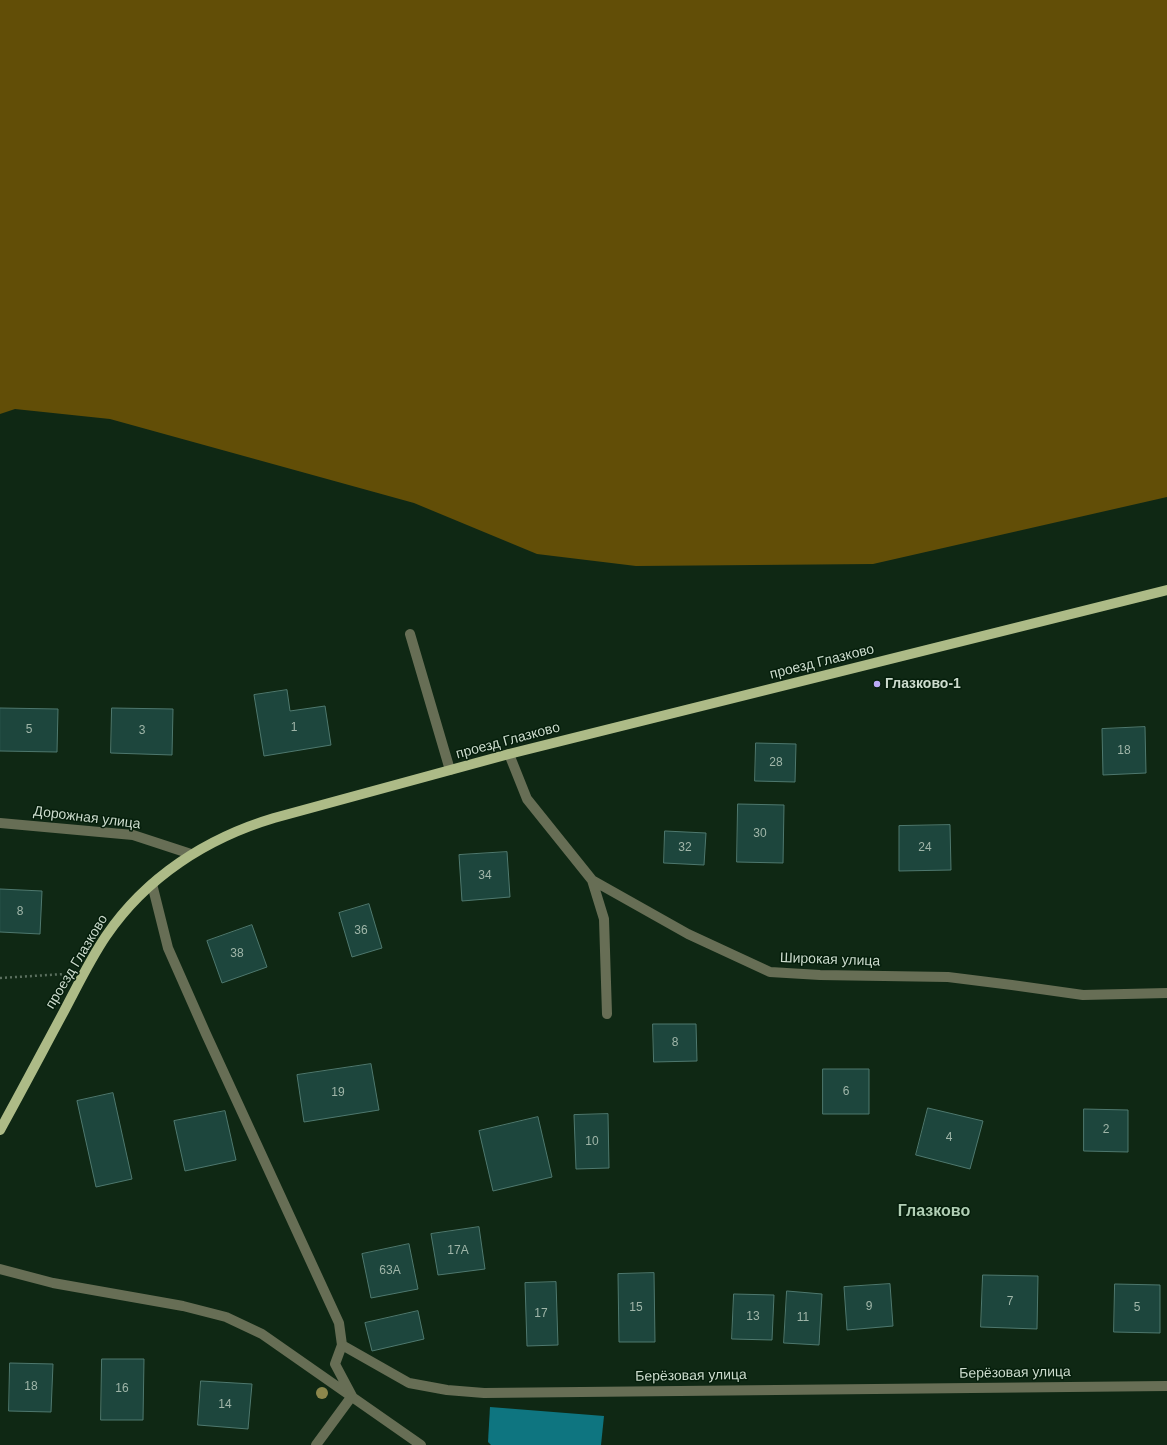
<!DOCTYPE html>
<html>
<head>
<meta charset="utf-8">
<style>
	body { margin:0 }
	canvas { display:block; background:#0f2814 }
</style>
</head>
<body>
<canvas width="1167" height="1445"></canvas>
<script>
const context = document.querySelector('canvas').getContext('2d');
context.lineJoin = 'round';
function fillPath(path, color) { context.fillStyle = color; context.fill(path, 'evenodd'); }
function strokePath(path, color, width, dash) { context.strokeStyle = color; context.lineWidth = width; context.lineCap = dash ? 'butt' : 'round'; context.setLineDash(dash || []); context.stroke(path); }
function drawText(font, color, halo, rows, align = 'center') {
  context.font = font + ' Helvetica,sans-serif'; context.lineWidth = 3; context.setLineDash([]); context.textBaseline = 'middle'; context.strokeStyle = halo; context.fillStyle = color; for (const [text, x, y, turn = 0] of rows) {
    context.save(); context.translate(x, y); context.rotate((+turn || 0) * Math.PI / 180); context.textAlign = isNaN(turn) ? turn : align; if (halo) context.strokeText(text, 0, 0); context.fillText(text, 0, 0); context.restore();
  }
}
fillPath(new Path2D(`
	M0,0H1167V497L873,564L636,566L537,554L414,503L110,419L15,409L0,414Z`), '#624e07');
fillPath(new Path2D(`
	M490,1407L604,1416L601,1445H491L488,1442Z`), '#0e7580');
const building = new Path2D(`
	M287,690L290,711L325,706L331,745L264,756L254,695Z
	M0,708L58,709L57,752L0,751Z
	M112,708L173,709L172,755L111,753Z
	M1145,727L1146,773L1103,775L1102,729Z
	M756,743L796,744L795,782L755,781Z
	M738,804L784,805L783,863L737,862Z
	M950,825L951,870L899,871V826Z
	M665,831L706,833L704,865L664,863Z
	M507,852L510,897L462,901L459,855Z
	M0,889L42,891L40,934L0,932Z
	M369,904L382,948L352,957L339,913Z
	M252,925L267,967L222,983L207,941Z
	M653,1024H696L697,1061L654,1062Z
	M371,1064L379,1110L304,1122L297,1075Z
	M823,1069H869V1114H823Z
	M113,1093L132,1179L96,1187L77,1101Z
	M928,1108L983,1121L970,1169L916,1155Z
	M1084,1109L1128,1110V1152L1084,1151Z
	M225,1111L236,1160L185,1171L174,1121Z
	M608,1114L609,1168L576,1169L574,1115Z
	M538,1117L552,1177L493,1191L479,1131Z
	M479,1227L485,1269L438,1275L431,1234Z
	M409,1244L418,1289L371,1298L362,1254Z
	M654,1273L655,1342H619L618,1274Z
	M983,1275L1038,1276L1037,1329L981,1327Z
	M556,1282L558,1345L527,1346L525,1283Z
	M890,1284L893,1326L847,1330L844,1287Z
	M1115,1284L1160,1285V1333L1114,1332Z
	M787,1291L822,1294L819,1345L784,1343Z
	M734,1294L774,1295L772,1340L732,1339Z
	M418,1311L424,1339L372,1351L365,1323Z
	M102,1359H144L143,1420H101Z
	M10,1363L53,1364L51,1412L9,1411Z
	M201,1381L252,1384L248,1429L198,1425Z`);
fillPath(building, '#1d463d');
strokePath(building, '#4e786e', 1);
strokePath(new Path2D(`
	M0,978L64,974`), '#5a6f5e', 2.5, [2, 3]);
strokePath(new Path2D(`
	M410,634L450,770
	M509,754L527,799L592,880L688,934L770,972L820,975L948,977L1012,985L1083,995L1167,993
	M0,823L133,835L191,854
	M592,880L604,919L607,1014
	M152,884L168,948L206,1034L339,1323L342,1345
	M0,1269L53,1283L183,1306L226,1317L262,1334L421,1445
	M316,1445L352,1396L335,1364L342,1345L409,1383L447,1390L484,1393L1167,1386`), '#676e55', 10);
strokePath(new Path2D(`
	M0,1130C21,1092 41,1054 62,1015C76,989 89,961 106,936C146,877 207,838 274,818L509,754L1167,590`), '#adbb87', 10);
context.fillStyle = '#8c874c';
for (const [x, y] of [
	[322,1393]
]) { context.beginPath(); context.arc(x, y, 6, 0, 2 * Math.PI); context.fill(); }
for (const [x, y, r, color] of [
	[877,684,4,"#baaaf6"]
]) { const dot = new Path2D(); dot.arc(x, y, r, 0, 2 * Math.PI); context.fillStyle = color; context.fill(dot); strokePath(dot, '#051e0b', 1.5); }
drawText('12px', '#a0b6a9', null, [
	["1",294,728],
	["5",29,730],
	["3",142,731],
	["18",1124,751],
	["28",776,763],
	["30",760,834],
	["32",685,848],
	["24",925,848],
	["34",485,876],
	["8",20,912],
	["36",361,931],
	["38",237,954],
	["8",675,1043],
	["6",846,1092],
	["19",338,1093],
	["2",1106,1130],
	["4",949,1138],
	["10",592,1142],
	["17А",458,1251],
	["63А",390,1271],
	["7",1010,1302],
	["9",869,1307],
	["15",636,1308],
	["5",1137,1308],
	["17",541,1314],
	["13",753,1317],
	["11",803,1318],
	["18",31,1387],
	["16",122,1389],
	["14",225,1405]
]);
drawText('14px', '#ccdbcd', '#051e0b', [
	["проезд Глазково",822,662,-14],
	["проезд Глазково",508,741,-15],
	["Дорожная улица",87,818,7],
	["Широкая улица",830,960,2],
	["проезд Глазково",77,962,-59],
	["Берёзовая улица",1015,1373,-1],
	["Берёзовая улица",691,1376,-1]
]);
drawText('bold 14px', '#ccdbcd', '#051e0b', [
	["Глазково-1",885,684]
], 'left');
drawText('bold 16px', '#b1cfb5', '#051e0b', [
	["Глазково",934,1212]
]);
</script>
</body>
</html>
